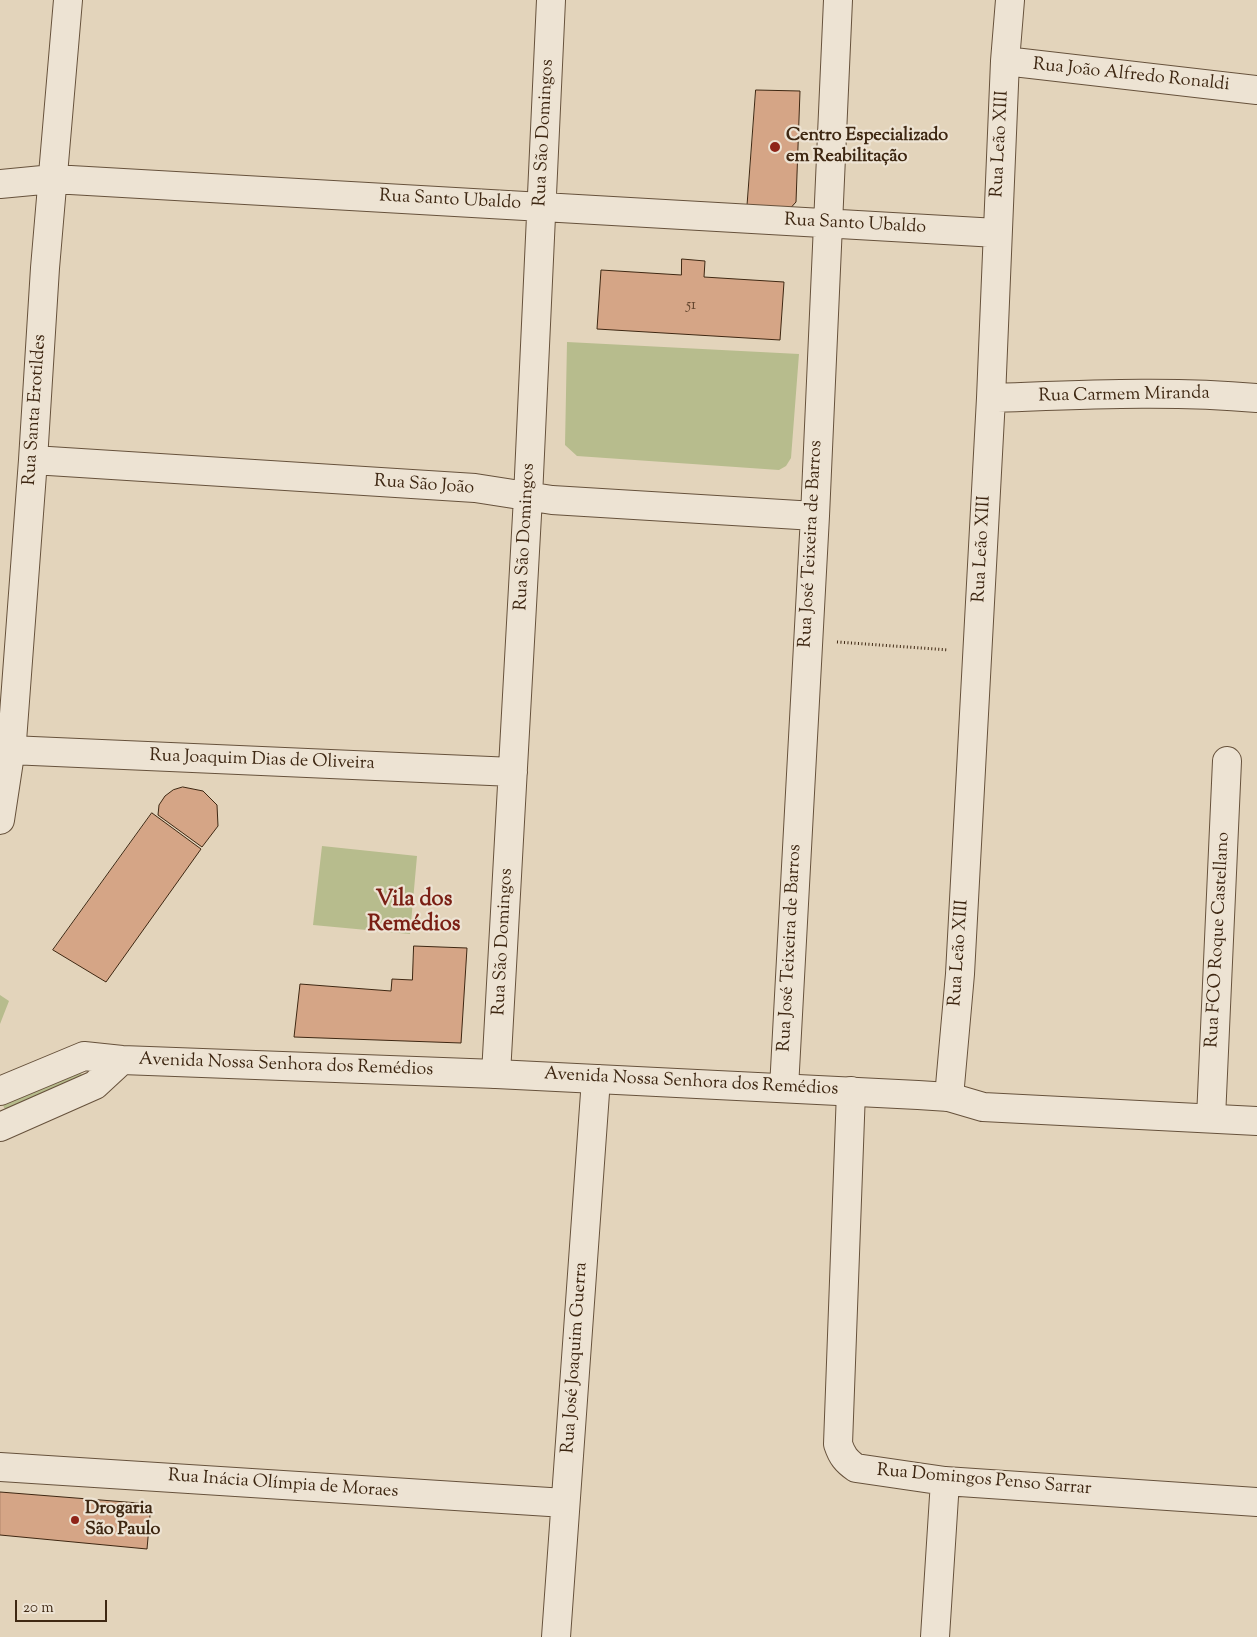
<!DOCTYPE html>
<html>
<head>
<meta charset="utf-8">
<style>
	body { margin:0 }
	#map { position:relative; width:1257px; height:1637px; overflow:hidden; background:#e3d4bb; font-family:"Sorts Mill Goudy",serif }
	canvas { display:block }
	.scale { position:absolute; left:15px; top:1600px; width:92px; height:22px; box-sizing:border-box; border:2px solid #3e2712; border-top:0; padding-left:6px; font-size:15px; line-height:18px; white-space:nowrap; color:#3e2712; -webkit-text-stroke:4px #ede3d3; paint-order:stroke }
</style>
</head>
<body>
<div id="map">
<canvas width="1257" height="1637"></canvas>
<div class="scale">20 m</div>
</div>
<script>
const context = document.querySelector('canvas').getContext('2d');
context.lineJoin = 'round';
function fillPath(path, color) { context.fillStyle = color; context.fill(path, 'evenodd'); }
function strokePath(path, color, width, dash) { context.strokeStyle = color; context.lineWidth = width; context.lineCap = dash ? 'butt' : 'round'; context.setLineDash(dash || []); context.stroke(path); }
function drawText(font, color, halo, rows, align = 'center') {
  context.font = font + ' "Sorts Mill Goudy",serif'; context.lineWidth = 4.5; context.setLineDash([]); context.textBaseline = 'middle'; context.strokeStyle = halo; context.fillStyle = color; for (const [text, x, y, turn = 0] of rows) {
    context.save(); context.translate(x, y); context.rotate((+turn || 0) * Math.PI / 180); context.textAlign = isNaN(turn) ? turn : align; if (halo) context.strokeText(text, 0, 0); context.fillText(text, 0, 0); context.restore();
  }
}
fillPath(new Path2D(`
	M567,342L799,354L791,458L786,466L779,470L577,456L565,445Z
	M322,846L417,856L410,934L313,925Z
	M0,995L9,1001L0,1024Z
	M78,1072L82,1074L81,1078L8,1110L4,1108L3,1104Z`), '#b7bc8d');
const building = new Path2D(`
	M756,90L800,91L796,202L786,213L747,211Z
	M682,259L705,261L704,277L784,282L780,340L597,329L601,270L681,275Z
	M183,787L203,791L217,805L218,826L202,847L158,815L159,805L165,796L173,790Z
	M152,813L201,849L106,982L53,950Z
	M414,946L467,948L461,1043L294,1037L300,984L391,991L392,979L412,980Z
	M0,1492L151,1504L147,1549L0,1535Z`);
fillPath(building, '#d5a586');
strokePath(building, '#3e2712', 1);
const minor = new Path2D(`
	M1005,61L1257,90
	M0,184L53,179L997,233
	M991,398C1080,395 1168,390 1257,398
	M33,460L475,488L552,500L815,516
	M10,750L513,772
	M0,820L12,741L33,460L45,268L68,0
	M496,1074L528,497L551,0
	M784,1088L815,516L838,0
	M851,1091L838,1444C842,1456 846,1461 856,1468L945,1481L1257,1502
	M949,1097L960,974L991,398L1005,61L1010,0
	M1211,1118L1227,761
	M0,1467L565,1503
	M556,1637L596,1079
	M935,1637L945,1481`);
const tertiary = new Path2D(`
	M0,1091L84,1056L122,1060L496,1074L918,1095L949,1097L983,1107L1257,1121
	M0,1127L95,1085L122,1060`);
strokePath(minor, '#67523c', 30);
strokePath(tertiary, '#67523c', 30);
strokePath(new Path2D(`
	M837,642L948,650`), '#3e2712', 3, [1, 2.5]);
strokePath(minor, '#ede3d3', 28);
strokePath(tertiary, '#ede3d3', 28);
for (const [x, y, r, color] of [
	[775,147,6,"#8f2418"],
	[75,1520,5,"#8f2418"]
]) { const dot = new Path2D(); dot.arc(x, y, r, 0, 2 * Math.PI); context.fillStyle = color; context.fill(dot); strokePath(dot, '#ede3d3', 2); }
drawText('15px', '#64462f', null, [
	["51",691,306]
]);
drawText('18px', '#3e2712', '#ede3d3', [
	["Rua João Alfredo Ronaldi",1131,76,6],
	["Rua São Domingos",545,133,-87],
	["Rua Leão XIII",1001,144,-87],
	["Rua Santo Ubaldo",450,201,3],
	["Rua Santo Ubaldo",855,225,3],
	["Rua Carmem Miranda",1124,396,-1],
	["Rua Santa Erotildes",36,410,-86],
	["Rua São João",424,486,4],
	["Rua São Domingos",526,537,-87],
	["Rua José Teixeira de Barros",812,544,-87],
	["Rua Leão XIII",983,549,-87],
	["Rua Joaquim Dias de Oliveira",262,761,2],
	["Rua FCO Roque Castellano",1219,940,-87],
	["Rua São Domingos",504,942,-87],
	["Rua José Teixeira de Barros",791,948,-87],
	["Rua Leão XIII",960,953,-86],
	["Avenida Nossa Senhora dos Remédios",286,1066,2],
	["Avenida Nossa Senhora dos Remédios",691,1083,3],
	["Rua José Joaquim Guerra",576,1358,-86],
	["Rua Domingos Penso Sarrar",984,1481,5],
	["Rua Inácia Olímpia de Moraes",283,1485,4]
]);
drawText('bold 18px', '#3e2712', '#ede3d3', [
	["Centro Especializado",786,137],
	["em Reabilitação",786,158],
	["Drogaria",85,1510],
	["São Paulo",85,1531]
], 'left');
drawText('bold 22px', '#7a1f14', '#ede3d3', [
	["Vila dos",414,901],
	["Remédios",414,926]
]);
</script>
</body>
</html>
